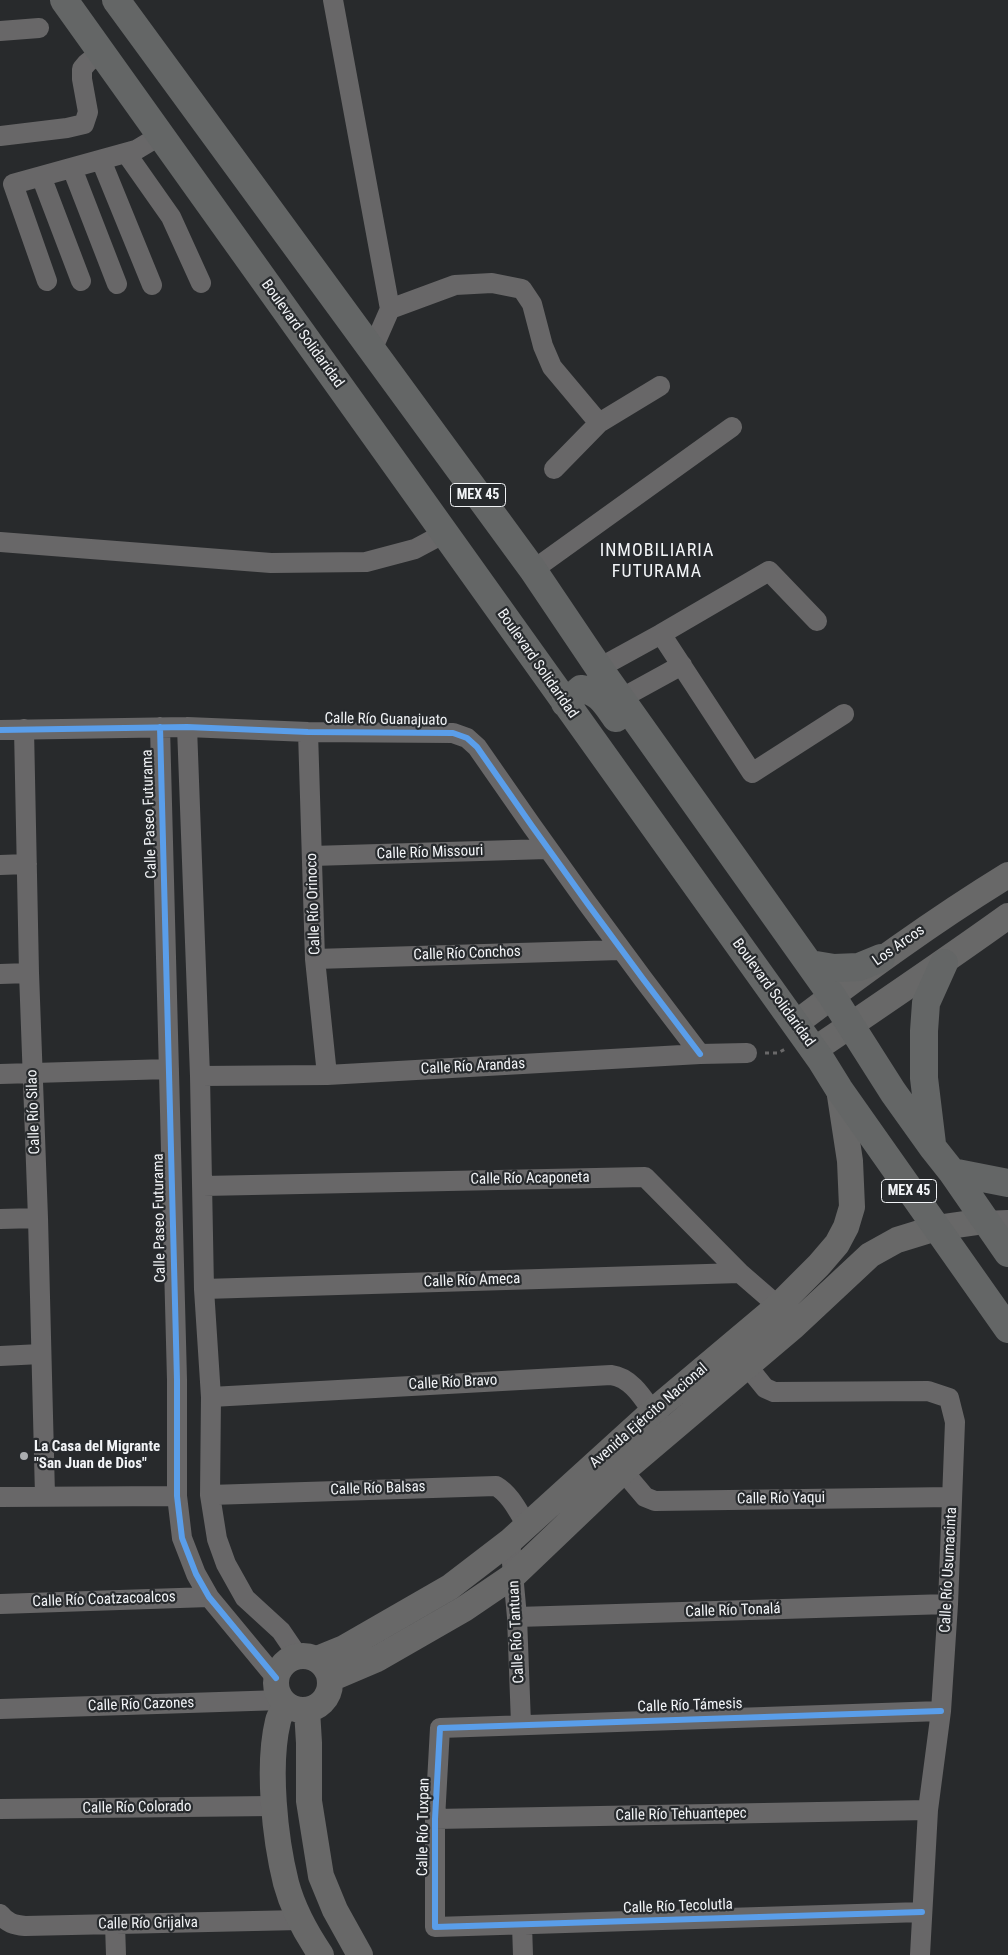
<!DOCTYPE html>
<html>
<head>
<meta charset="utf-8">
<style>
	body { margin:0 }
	canvas { display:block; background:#282a2c }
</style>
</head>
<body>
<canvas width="1008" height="1955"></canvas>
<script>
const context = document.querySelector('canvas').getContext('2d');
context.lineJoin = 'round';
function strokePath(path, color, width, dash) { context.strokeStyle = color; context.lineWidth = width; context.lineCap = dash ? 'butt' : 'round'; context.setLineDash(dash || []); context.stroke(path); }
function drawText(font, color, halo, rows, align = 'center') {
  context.font = font + ' "Roboto Condensed",sans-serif'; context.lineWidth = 4.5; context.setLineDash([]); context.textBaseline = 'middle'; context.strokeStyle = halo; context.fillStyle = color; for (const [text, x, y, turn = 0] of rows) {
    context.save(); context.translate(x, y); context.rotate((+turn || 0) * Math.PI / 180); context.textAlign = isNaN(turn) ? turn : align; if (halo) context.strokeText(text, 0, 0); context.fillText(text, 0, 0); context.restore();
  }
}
strokePath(new Path2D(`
	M765,1053H778L787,1048`), '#696869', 3, [4, 4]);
strokePath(new Path2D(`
	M333,0L390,309L372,350
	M0,31L39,28
	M0,136L67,128L84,124L88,112L82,79V69L87,63L101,52
	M126,153L171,217L201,283
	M101,160L152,285
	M72,168L117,284
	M41,176L81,281
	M47,281L13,184L136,150L161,135
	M390,309L455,285L492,283L522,289L532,304L543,346L552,367L599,423L660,386
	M554,469L599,423
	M0,542L271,563L366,562L415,549L445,533
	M533,570L732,427
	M661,634L769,571L817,621
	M599,668L661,634L752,773L844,714
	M620,699L682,665
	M160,727L177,1380V1496L182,1538L196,1574L209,1597L276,1678
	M187,727L200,1076L204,1289L211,1397L210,1495L217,1539L226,1564L245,1598L281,1631L298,1656
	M24,729L29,973L38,1218L45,1495
	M0,730L187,727L308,732L453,733L467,738L477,747C549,852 623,954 700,1054
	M308,732L315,959L327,1075
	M312,856L547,849
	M0,865L27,864
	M315,959L620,950
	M0,974L29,973
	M0,1074L169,1069
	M200,1076L327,1075L700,1054L747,1053
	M203,1186L645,1177L740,1273L778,1306L787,1317
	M0,1219L38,1218
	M985,1221L1008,1220
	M204,1289L740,1273
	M0,1356L41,1354
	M748,1367L765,1388L774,1392L928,1391L949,1398L955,1422L948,1604L941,1711L928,1810L920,1955
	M211,1397L611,1375C635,1378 647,1406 661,1423
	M623,1471L645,1497L655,1501L952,1497
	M210,1495L496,1486C510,1494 518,1511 526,1524
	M0,1497L177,1496
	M510,1541L517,1617L521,1724
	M0,1604L209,1597
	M517,1617L948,1604
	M0,1709L282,1700
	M0,1809L273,1806
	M435,1819L928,1810
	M922,1912L435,1927V1819L440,1728L941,1711
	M0,1914C7,1923 14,1925 25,1926L300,1920
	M115,1924L116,1955
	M522,1925L523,1955`), '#686768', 20);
strokePath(new Path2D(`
	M795,1024C865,971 933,921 1008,875
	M814,1050C879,1006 944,962 1008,916
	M276 1683a27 27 0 1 1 54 0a27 27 0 1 1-54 0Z
	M317,1659L344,1648L450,1587L510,1541L652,1412L778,1306L819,1265L837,1244L846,1227L852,1207L850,1161L839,1089
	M330,1679L377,1659L464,1609L514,1575L623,1471L794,1326L870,1255L897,1240L936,1228L985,1221
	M287,1705C284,1710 279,1715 278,1721C267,1766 275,1839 286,1883C293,1909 306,1933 321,1955
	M307,1710L309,1743V1801L321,1876L335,1910L360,1955`), '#686868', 26);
strokePath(new Path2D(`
	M64,0L821,1060L839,1089L1008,1329
	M116,0L533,570L599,668L832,996L893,1092L933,1148L952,1172L1008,1253
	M565,703L581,689C599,691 606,704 616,718
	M810,964L834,968L859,967L881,958
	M932,1144L924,1078V1031L926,1003L944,963
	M952,1172L1008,1183`), '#646666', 28);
strokePath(new Path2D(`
	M160,727L177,1380V1496L182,1538L196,1574L209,1597L276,1678
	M0,730L187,727L308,732L453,733L467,738L477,747C549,852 623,954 700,1054
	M922,1912L435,1927V1819L440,1728L941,1711`), '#5a9eea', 6);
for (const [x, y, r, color] of [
	[24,1456,5,"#abadb0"]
]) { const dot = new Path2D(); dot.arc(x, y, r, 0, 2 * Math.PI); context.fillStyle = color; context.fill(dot); strokePath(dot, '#272a2d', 2); }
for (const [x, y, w] of [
	[478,495,55],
	[909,1191,55]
]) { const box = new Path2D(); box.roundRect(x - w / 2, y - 11.5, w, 23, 4); context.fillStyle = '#272a2d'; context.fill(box); strokePath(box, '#f2f4f7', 1); }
drawText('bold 14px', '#f2f4f7', null, [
	["MEX 45",478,495],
	["MEX 45",909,1191]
]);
drawText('15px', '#f2f4f7', '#272a2d', [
	["Boulevard Solidaridad",302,334,54],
	["Boulevard Solidaridad",537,664,55],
	["Calle Río Guanajuato",386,720,1],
	["Calle Paseo Futurama",150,814,-92],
	["Calle Río Missouri",430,853,-2],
	["Calle Río Orinoco",314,904,-92],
	["Los Arcos",899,946,-35],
	["Calle Río Conchos",467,954,-2],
	["Boulevard Solidaridad",773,993,54],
	["Calle Río Arandas",473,1067,-3],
	["Calle Río Silao",34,1112,-92],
	["Calle Río Acaponeta",530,1179,-1],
	["Calle Paseo Futurama",160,1218,-91],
	["Calle Río Ameca",472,1281,-2],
	["Calle Río Bravo",453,1383,-3],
	["Avenida Ejército Nacional",649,1416,-41],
	["Calle Río Balsas",378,1489,-2],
	["Calle Río Yaqui",781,1499,-1],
	["Calle Río Usumacinta",949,1570,-87],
	["Calle Río Coatzacoalcos",104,1600,-2],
	["Calle Río Tonalá",733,1611,-2],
	["Calle Río Tantuan",517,1632,-93],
	["Calle Río Cazones",141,1705,-2],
	["Calle Río Támesis",690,1706,-2],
	["Calle Río Colorado",137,1808,-1],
	["Calle Río Tehuantepec",681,1815,-1],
	["Calle Río Tuxpan",424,1827,-89],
	["Calle Río Tecolutla",678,1907,-2],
	["Calle Río Grijalva",148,1924,-1]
]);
drawText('bold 15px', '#f2f4f7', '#272a2d', [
	["La Casa del Migrante",34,1447],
	["\"San Juan de Dios\"",34,1464]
], 'left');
context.letterSpacing = '1px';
drawText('18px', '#f2f4f7', '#272a2d', [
	["INMOBILIARIA",657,551],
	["FUTURAMA",657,572]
]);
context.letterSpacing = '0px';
</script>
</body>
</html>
